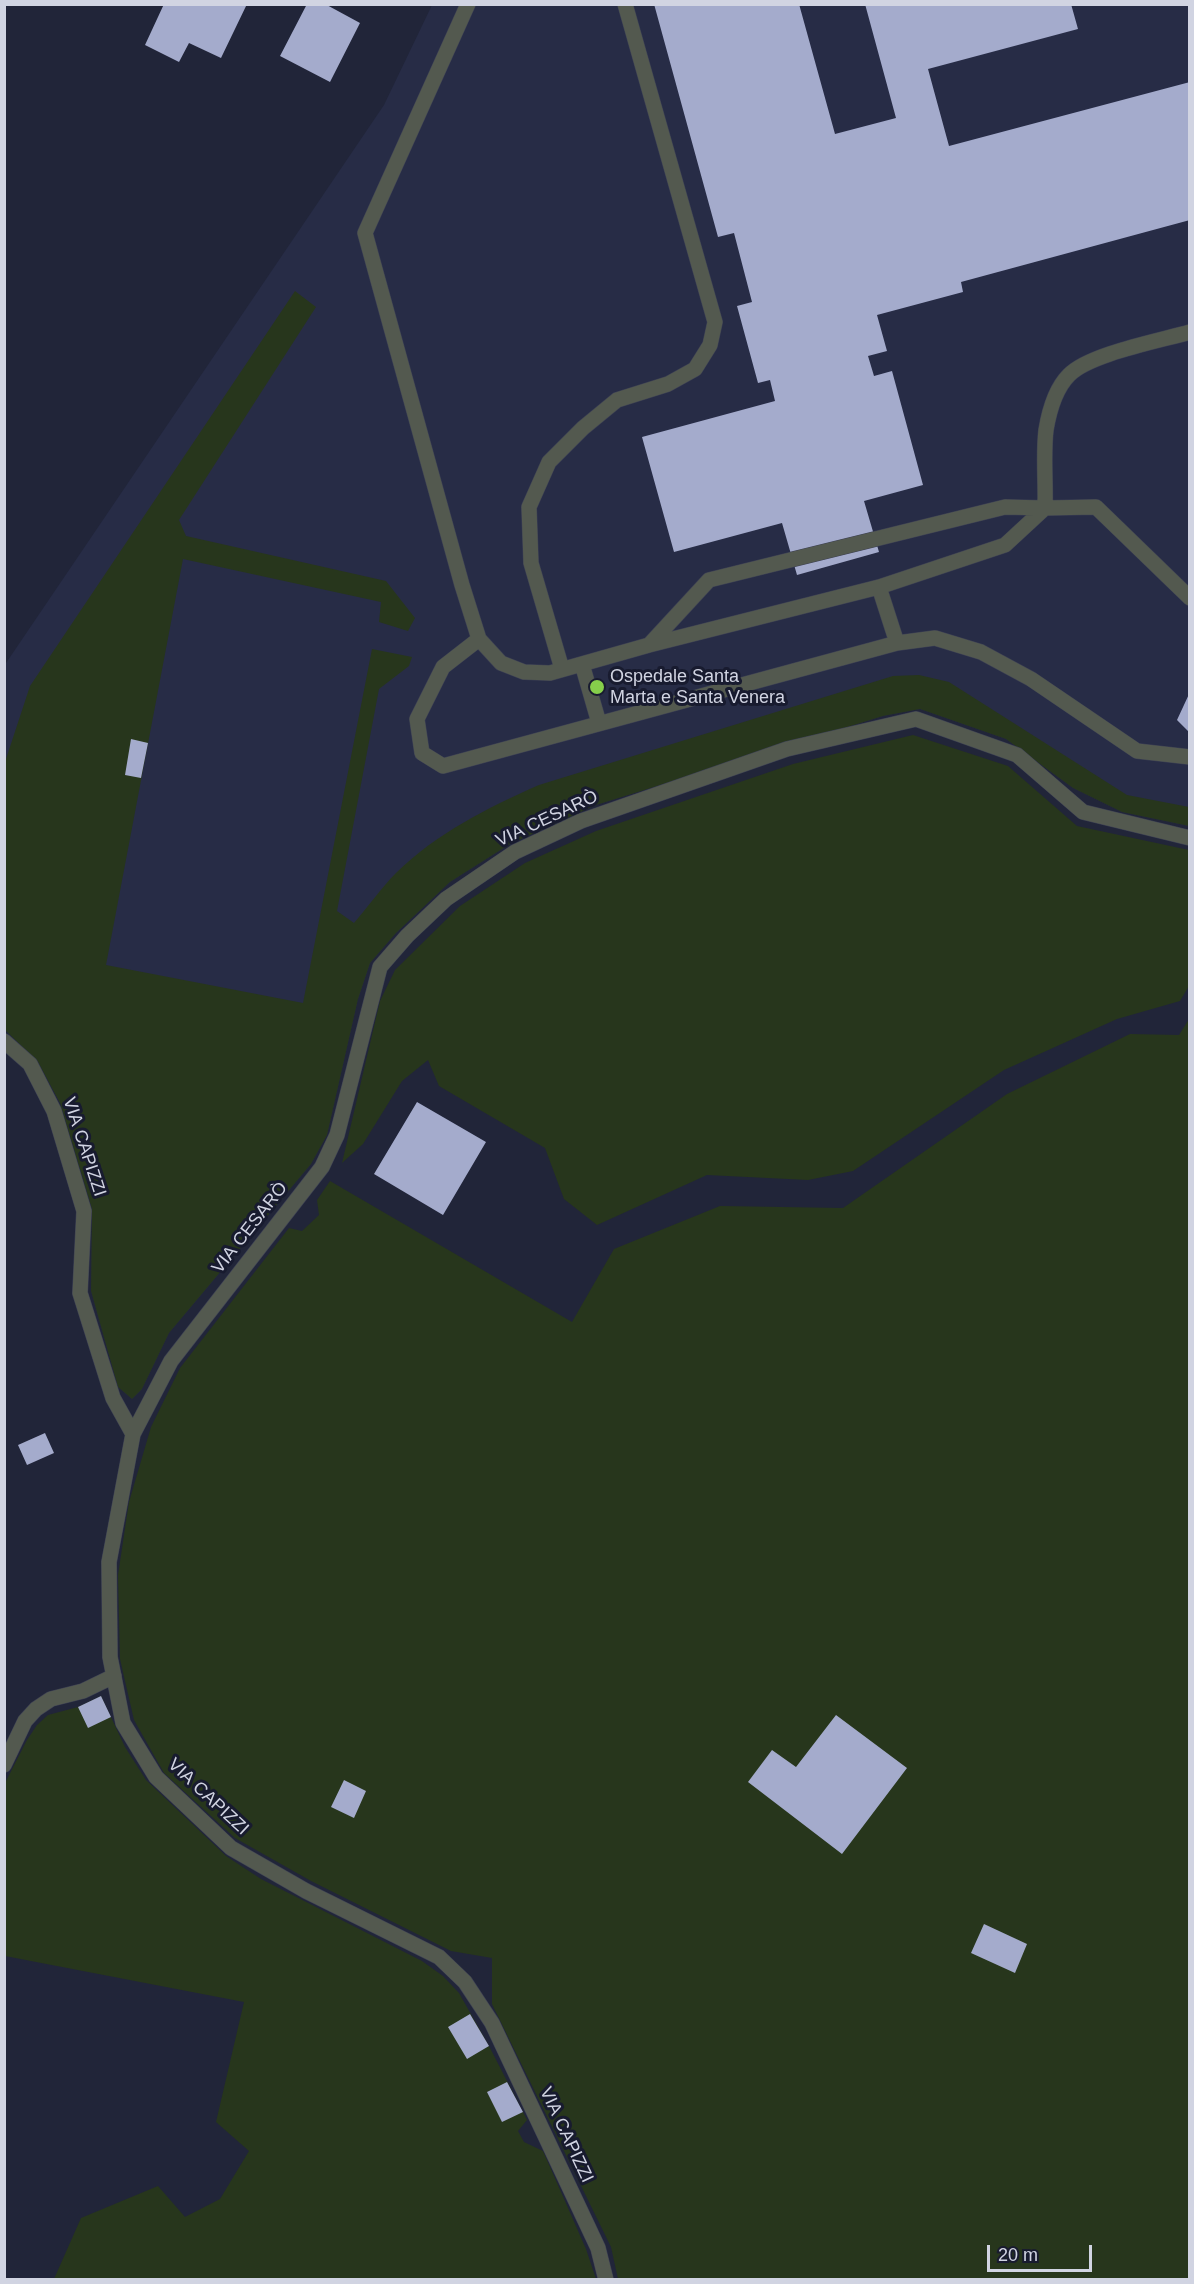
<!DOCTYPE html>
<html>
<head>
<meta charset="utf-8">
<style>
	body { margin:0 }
	#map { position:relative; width:1194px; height:2284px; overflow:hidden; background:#212539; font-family:Arial,sans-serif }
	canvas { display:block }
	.frame { position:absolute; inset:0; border:6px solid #d1d4e2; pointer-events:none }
	.scale { position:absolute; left:987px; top:2245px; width:105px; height:27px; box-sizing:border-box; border:3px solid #d1d4e2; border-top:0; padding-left:8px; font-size:18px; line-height:21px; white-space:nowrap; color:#d1d4e2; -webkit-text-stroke:4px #181b2f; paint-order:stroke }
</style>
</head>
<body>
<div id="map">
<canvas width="1194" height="2284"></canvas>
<div class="frame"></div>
<div class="scale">20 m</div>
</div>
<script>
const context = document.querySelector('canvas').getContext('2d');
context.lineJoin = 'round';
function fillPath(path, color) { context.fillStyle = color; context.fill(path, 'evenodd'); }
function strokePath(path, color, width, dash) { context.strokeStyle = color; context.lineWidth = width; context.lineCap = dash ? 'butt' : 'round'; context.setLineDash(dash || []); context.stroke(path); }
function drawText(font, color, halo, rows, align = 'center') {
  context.font = font + ' Arial,sans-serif'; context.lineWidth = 6; context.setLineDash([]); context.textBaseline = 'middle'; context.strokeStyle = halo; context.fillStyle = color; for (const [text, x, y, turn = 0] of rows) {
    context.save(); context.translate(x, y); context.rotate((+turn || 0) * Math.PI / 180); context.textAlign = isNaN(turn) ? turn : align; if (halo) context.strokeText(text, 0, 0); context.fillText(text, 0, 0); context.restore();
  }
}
fillPath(new Path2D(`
	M432,5H1189V826L1122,812L1073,788L1006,739L920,709L883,716L596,805L510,844L450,882L396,933L370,963L358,999L327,1135L311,1164L169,1333L142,1389L132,1399L118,1387L91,1291L92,1209L60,1103L38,1062L5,1030L4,666L384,105Z`), '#272c46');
fillPath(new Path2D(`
	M295,291L316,307L179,520L186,536L386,581L415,618L408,631L379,622L381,602L183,559L106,965L303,1003L372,649L412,657L409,666L379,689L337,911L354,923C368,907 381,888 396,873C437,833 487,808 539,785L893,676L919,675L949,682L1127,795L1189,807V826L1122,812L1073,788L1006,739L920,709L883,716L596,805L510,844L450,882L396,933L370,963L358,999L327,1135L311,1164L169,1333L142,1389L132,1399L118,1387L91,1291L92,1209L60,1103L38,1062L5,1030V762L30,686Z
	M913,735L1008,766L1077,826L1189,850V986L1180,1001L1117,1019L1004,1070L853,1171L808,1180L707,1175L597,1225L564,1199L545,1148L439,1086L428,1060L402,1081L363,1144L342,1163L380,1001L395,970L460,906L525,863L596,831L793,764Z
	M1189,1019V2279H618L611,2247L492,2004V1958L451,1951L311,1881L235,1838L164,1773L134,1720L120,1659L118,1575L129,1502L151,1427L180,1368L289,1228L302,1231L319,1215L317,1200L330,1181L572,1322L614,1249L720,1206L843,1208L1007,1094L1130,1034L1179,1035Z
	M101,1696L125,1747L146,1780L226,1856L261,1879L422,1961L443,1976L459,1993L489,2046L527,2120L518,2131L524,2142L543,2151L586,2249L596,2279H54L81,2218L158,2186L185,2217L220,2199L249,2151L216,2122L244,2002L5,1956L4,1785L27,1740L37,1725L48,1715L78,1707Z`), '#27361c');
fillPath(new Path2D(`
	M164,4H247L221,58L189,43L179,62L145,45Z
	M307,4H325L360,23L330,82L280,56Z
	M654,4H799L835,134L896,118L865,4H1071L1078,29L928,69L949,146L1190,82V220L961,282L963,292L877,315L887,351L868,356L874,376L892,371L923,485L864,501L879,552L797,575L782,523L674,552L642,437L775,401L770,380L758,383L737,306L752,302L734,233L718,237Z
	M1190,692V733L1177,720Z
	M131,739L148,743L141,778L125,775Z
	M417,1102L486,1142L443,1215L374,1174Z
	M45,1433L54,1453L27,1465L18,1445Z
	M101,1696L111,1717L88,1728L78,1707Z
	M836,1715L907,1768L842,1854L748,1782L772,1750L796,1767Z
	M344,1780L366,1791L354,1818L331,1807Z
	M984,1924L1027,1944L1015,1973L971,1953Z
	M470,2014L489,2046L467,2059L448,2027Z
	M507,2082L523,2112L502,2122L487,2092Z`), '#a4abcc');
const service = new Path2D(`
	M468,4L365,233L462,585L479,639L501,663L524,672L550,673L649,645L879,587L1005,545L1045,508L1096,507L1190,598
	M879,587L897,643
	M479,639L443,667L417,719L422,753L443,766L897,643L935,638L981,652L1031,679L1137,751L1190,757
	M649,645L709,580L1005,507L1045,508C1046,483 1043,455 1046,430C1049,412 1056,388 1069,375C1089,354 1159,341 1190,332
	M582,664L599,723
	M562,669L531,563L529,507L549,462L583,428L617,400L668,384L695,369L710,345L715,322L625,4`);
const minor = new Path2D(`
	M4,1041L30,1064L54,1111L84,1211L80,1293L113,1398L133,1434L109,1562L110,1657L123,1723L156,1777L231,1848L306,1891L439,1957L465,1982L492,2023L598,2248L606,2280
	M133,1434L171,1361L322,1167L337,1135L380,967L407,936L446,899L515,852L581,821L787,749L916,719L1017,755L1083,812L1190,838
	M4,1765L25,1721L36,1709L51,1699L83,1691L114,1676`);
strokePath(service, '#3d4154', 16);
strokePath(minor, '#3d4154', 16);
strokePath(service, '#53594f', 15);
strokePath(minor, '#53594f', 15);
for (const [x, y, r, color] of [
	[597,687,8,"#86cf4b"]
]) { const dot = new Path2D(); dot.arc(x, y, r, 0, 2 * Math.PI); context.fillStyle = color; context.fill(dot); strokePath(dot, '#181b2f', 2); }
drawText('18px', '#d1d4e2', '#181b2f', [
	["Ospedale Santa",610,677],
	["Marta e Santa Venera",610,698]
], 'left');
drawText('18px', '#d1d4e2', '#181b2f', [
	["VIA CESARÒ",547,819,-25],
	["VIA CAPIZZI",84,1147,72],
	["VIA CESARÒ",250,1228,-52],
	["VIA CAPIZZI",208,1797,43],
	["VIA CAPIZZI",566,2135,65]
]);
</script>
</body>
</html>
